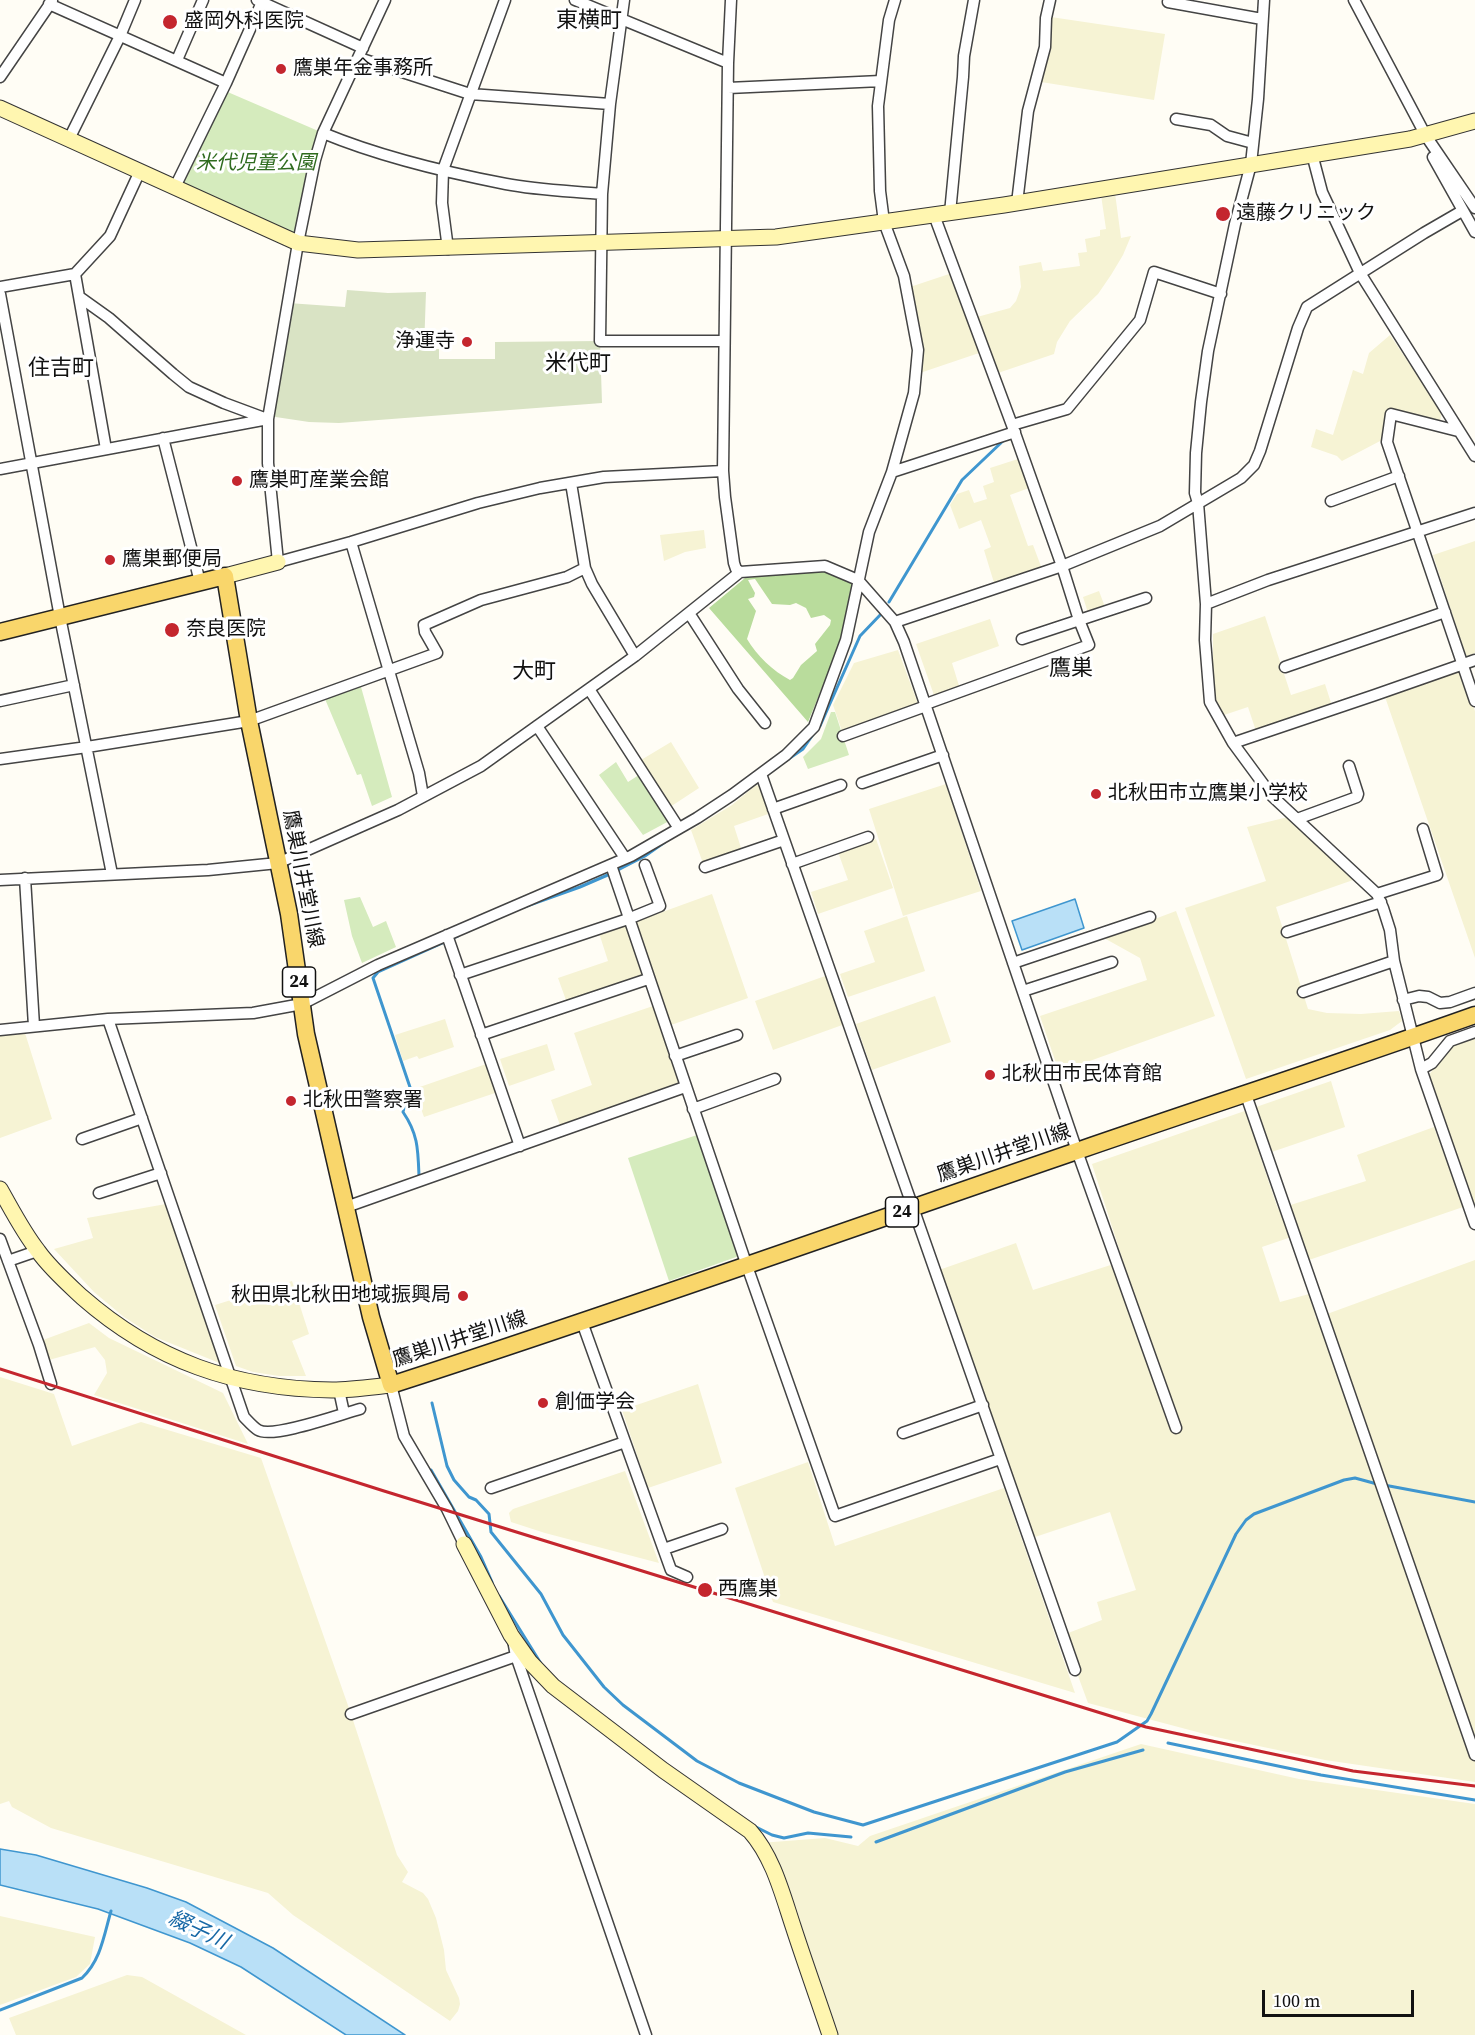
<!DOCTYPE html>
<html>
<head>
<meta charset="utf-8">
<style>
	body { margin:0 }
	#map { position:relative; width:1475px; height:2035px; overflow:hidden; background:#fffdf5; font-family:"Source Serif 4",serif }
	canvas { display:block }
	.scale { position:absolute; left:1262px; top:1990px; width:152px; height:27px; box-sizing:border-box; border:3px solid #111; border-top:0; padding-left:8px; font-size:18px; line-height:21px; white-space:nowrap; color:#111; -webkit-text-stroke:4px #fff; paint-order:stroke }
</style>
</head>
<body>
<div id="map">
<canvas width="1475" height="2035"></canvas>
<div class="scale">100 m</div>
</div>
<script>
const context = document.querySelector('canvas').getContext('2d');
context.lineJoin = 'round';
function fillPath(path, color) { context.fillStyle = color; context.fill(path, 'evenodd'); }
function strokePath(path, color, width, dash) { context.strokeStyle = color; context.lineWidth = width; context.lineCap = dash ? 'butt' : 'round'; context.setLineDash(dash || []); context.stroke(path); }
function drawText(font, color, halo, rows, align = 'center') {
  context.font = font + ' "Source Serif 4","Noto Sans JP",serif'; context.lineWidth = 6; context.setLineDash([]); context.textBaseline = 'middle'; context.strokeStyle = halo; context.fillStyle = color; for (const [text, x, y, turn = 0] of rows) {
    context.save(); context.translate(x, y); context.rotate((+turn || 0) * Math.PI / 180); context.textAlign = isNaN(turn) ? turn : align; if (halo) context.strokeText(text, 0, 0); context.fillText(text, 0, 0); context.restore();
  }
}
fillPath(new Path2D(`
	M1051,17L1165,34L1154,100L1041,82L1048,49Z
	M1115,193L1121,238L1131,236L1123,255L1111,275L1098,294L1070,321L1057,342L1054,354L998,373L977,317L1010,308L1016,301L1021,287L1019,266L1041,262L1043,271L1080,266L1078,253L1087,252L1085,239L1100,236V230L1106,229L1101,195Z
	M952,273L979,353L920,373L907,288Z
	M1390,335L1442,412L1440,421L1389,409L1382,440L1342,461L1337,456L1311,447L1316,429L1333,435L1353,370L1363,374L1369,353Z
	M1018,459L1029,488L1010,495L1028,546L1033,545L1042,569L995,586L984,550L991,547L981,520L959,529L950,505L957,494L969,490L974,503L987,499L983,486L994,482L990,468Z
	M704,530L706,548L685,552L664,561L660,535Z
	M1475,541V653L1466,656L1433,555Z
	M1099,591L1105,607L1088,613L1083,597Z
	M1265,616L1291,695L1325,684L1332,706L1256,731L1248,707L1224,715L1216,700L1213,688V634Z
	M990,619L999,646L952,663L960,689L935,698L916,644Z
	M898,650L918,704L842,731L833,705L854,663Z
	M1460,668L1475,711V958L1384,694Z
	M671,742L699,788L670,807L641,760Z
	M946,784L981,891L903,916L869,809Z
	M756,785L761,787L771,813L734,826L742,851L704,866L691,830L732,805Z
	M1288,817L1356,879L1276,907L1308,1009L1327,1013L1361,1014L1399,1011L1402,1021L1390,1030L1246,1079L1185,908L1266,881L1247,827Z
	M876,839L893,888L818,914L811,892L848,880L838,852Z
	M712,894L748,998L671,1025L635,922Z
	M1176,911L1215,1016L1059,1072L1040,1016L1147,980L1140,958L1104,938Z
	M907,916L925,971L848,997L840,974L875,962L864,931Z
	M626,923L644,976L567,1003L558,978L608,961L599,933Z
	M828,975L845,1024L773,1050L755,1001Z
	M935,996L951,1042L872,1070L856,1024Z
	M653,1006L680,1083L560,1125L551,1100L592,1085L574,1033Z
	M445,1019L454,1047L419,1059L417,1056L403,1061L395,1035Z
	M25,1033L52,1119L0,1138V1035Z
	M1475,1039V1213L1427,1078L1449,1047Z
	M547,1044L555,1070L509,1086L500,1059Z
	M489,1063L498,1092L424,1117L414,1089Z
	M1331,1081L1345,1127L1260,1156L1278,1209L1366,1181L1357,1155L1434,1127L1463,1207L1309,1260L1300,1234L1262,1247L1280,1302L1309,1294L1316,1318L1475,1260V1782L1325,1760L1216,1737L1088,1703L1063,1635L1102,1620L1097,1602L1136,1590L1110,1512L1032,1538L939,1270L1016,1243L1033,1290L1123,1261L1092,1164Z
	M166,1204L222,1364L155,1337L124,1317L94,1292L54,1249L93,1238L87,1218Z
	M292,1281L309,1334L292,1341L306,1376H279L253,1372L236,1366L215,1305Z
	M89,1323L109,1338L223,1393L248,1444L94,1395L107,1373L105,1360L95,1347L49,1360L43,1340Z
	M0,1377L54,1394L72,1446L141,1422L261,1458L351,1714L397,1855L408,1872L402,1882L423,1893L428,1899L436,1918L444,1950L446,1970L459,1998L460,2004L458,2011L450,2021L293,1915L268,1893L51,1828L12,1807L9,1801L0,1804Z
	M698,1384L722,1463L648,1488L622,1410Z
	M808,1462L835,1546L1004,1488L1075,1693L773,1602L735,1488Z
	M625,1471L659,1563L545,1533L511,1522L509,1513L513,1509Z
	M1141,1744L1299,1779L1475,1804V2035H830L760,1843L825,1838L858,1846L870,1836Z
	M0,1916L95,1937L90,1964L76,1977L0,2005Z
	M127,1975L142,1977L246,2035H16L9,2018Z`), '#f6f3d4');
fillPath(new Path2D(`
	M223,90L323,133L298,243L175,187Z
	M361,687L392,797L372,806L361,774L357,775L325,699Z
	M831,712H835L849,755L808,769L803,757L821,739Z
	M616,762L628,782L642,773L671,820L643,835L599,775Z
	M360,897L373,927L386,921L396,947L362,963L352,936L344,900Z
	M697,1135L739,1256L669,1281L628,1158Z`), '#d5ebbd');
fillPath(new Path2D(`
	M819,570L844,579L853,585L842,639L808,722L709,608L745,578ZM755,579L772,604L790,605L796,603L806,608L811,618L824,615L831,620L830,625L815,644L817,651L801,665L793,678L790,680C773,671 757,656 747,639L756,611L748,599L754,597L755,593L748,580Z`), '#b9dc9c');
fillPath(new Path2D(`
	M347,290L388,293L426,292L424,349H439V359H495V342L600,341L602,403L339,423L309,422L269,416L288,303L345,307Z`), '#d9e3c4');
const water = new Path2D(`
	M1075,899L1084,928L1022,950L1012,921Z
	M0,1849L36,1855L147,1888L186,1902L273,1948L405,2035H346L241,1967L190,1943L98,1909L0,1885Z`);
fillPath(water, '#b9e0f7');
strokePath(water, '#3f96cf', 1.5);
strokePath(new Path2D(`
	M889,602L962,480L1004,440
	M820,726L860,636L882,613
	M787,760L803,749L814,733
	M616,871L645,856L665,842
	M524,907L580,887L610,874
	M419,1176C418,1149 418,1134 403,1112L404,1108L412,1103L414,1099L373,978L378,972L458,936
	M432,1403L447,1466L454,1480L469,1497L476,1500L489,1514L491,1532L541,1594L563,1635L604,1687L623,1705L697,1761L739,1783L814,1812L863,1825L1117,1742L1147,1721L1151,1714L1236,1534L1246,1520L1254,1514L1344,1480L1355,1478L1377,1484
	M431,1470L481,1557L492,1582
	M1384,1485L1475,1502
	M499,1596L540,1662
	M1168,1743L1321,1775L1475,1800
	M754,1826L772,1835L784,1838L808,1833L851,1837
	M876,1842L1065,1772L1143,1750
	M0,2010L82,1978C101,1960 104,1935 111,1911`), '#3f96cf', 3);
const street = new Path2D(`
	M257,0L363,48
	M385,0L323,133L315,160L298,243L268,419V463L278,562L351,542L478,503L540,488L604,477L723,471
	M575,0L728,63
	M624,0L610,104L602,194L600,341H723
	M731,0L728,63L723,471L725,497L734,563L736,569L740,572
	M1264,0L1258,99L1251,164L1235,224L1208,351L1201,402L1196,453L1195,493L1198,503L1206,604L1205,640L1210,702L1233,743L1272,796L1377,894L1383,908L1390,930L1394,961L1421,1069L1475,1224
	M1354,0L1426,136L1475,208
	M1168,2L1262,19
	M49,4L226,83
	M359,58L470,94L610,104
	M177,60L203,0
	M0,77L52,1
	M728,88L881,81
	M1176,119L1211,125L1227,136L1253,143
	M323,133C381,157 444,172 506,184C537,190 570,191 602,194
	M69,139L120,36L135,0
	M1312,154L1322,192L1360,273L1475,456
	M1433,157L1475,232
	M175,187L226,83L262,2
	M1017,203L1028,111L1045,47L1046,18L1050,0
	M950,213L963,77L964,56L974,0
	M448,249L442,203L443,170L505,0
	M75,274L106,449
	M0,287L75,274L110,236L140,171
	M0,294L60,617L112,874
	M81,298L109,318L173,374L189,387L224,403L267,419
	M1012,425L1067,409L1140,320L1154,272L1221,294
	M1458,431L1391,414L1387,442L1475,701
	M163,438L200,582
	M0,469L268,419
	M892,472L1015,432
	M571,483L585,568L592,584L635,656
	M1331,501L1399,476
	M351,542L419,773L423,796
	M1206,604L1268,580L1475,513
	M689,613L738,689L765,723
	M895,622L1062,566L1160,526L1241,478L1254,465L1260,451L1298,328L1307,307L1424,233L1462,211
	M1022,639L1146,598
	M1285,667L1445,612
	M589,689L678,827
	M0,701L74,685
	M926,704L1089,645L1079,620L1062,566L1012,425L934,215
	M537,726L625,858
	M843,736L926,706
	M1233,743L1375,695L1475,660
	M0,759L87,747L249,721L437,653L425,632L424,625L481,600L567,577L585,568
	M761,774L1075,1670
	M862,783L943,755
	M773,809L841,785
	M1297,819L1357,797L1358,794L1349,766
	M792,864L868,837
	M611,865L747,1266L835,1516L1000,1459
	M705,867L784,840
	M25,878L34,1026
	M0,880L208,870L278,863L398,810L481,766L635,656L740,572L825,566L858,580L895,622L904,642L1077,1151L1176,1428
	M1377,894L1437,875L1423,829
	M1287,932L1381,902
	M447,935L520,1146
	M1013,963L1150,917
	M460,975L628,919L660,906L645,865
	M1023,991L1112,962
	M1303,992L1394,961
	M1403,1000L1419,996L1428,997L1440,1003L1450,1002L1475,993
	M108,1019L244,1417C248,1421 253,1427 258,1430C273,1439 341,1414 360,1409
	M0,1030L108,1019L253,1013L302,1004L378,965L631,856L697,818L732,795L786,755L814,727L846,640L869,532L892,472L914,393L918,350L904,276L884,222L880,191L878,106L889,20L895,0
	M481,1035L648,979
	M675,1056L737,1035
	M1421,1069L1432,1063L1450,1041L1475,1032
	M1246,1095L1475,1755
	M693,1109L775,1079
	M82,1139L142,1118
	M99,1193L161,1173
	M346,1207L685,1087
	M0,1239L39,1345L51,1384
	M8,1261L37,1251
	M582,1322L671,1570L687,1577
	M391,1385L404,1436L447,1509L464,1544
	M339,1390L344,1413
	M903,1433L983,1405
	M491,1488L625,1442
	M664,1549L722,1529
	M513,1640L516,1656L646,2035
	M351,1714L516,1656`);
const secondary = new Path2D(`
	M0,108L298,243L358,250L776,237L1004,205L1410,139L1475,121
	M225,576L278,562
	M0,1189C12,1210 23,1232 38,1251C50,1268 67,1283 82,1297C155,1361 235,1389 332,1390C352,1390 372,1387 391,1385
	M464,1544L511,1635L530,1662L553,1686L663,1770L750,1831C773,1857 782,1893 793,1926C805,1963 818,1999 830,2035`);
const primary = new Path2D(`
	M0,632L225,576L249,721L289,914L306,1034L371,1317L391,1385C621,1311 849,1229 1077,1151C1210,1105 1343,1062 1475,1015`);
strokePath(street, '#444', 13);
strokePath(secondary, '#333', 17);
strokePath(primary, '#222', 19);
strokePath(street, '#fff', 10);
strokePath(secondary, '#fff6b0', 15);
strokePath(primary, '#f9d66b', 16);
strokePath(new Path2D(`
	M0,1369L384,1491L1146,1727L1353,1771L1475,1786`), '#c4262e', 3);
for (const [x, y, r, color] of [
	[170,22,8,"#c4262e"],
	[281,69,6,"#c4262e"],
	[1223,214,8,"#c4262e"],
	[467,342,6,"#c4262e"],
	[237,481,6,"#c4262e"],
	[110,560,6,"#c4262e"],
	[172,630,8,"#c4262e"],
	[1096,794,6,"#c4262e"],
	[990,1075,6,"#c4262e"],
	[291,1101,6,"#c4262e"],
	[463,1296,6,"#c4262e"],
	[543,1403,6,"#c4262e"],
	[705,1590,8,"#c4262e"]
]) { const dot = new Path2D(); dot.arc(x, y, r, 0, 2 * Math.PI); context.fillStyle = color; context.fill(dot); strokePath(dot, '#fff', 2); }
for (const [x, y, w] of [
	[299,982,33],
	[902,1212,33]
]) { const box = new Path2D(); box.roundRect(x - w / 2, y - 15, w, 30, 4.5); context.fillStyle = '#fff'; context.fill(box); strokePath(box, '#111', 1.5); }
drawText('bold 18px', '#111', null, [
	["24",299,982],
	["24",902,1212]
]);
drawText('20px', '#111', '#fff', [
	["盛岡外科医院",184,22],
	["鷹巣年金事務所",293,69],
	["遠藤クリニック",1236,214],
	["浄運寺",455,342,"right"],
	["鷹巣町産業会館",249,481],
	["鷹巣郵便局",122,560],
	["奈良医院",186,630],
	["北秋田市立鷹巣小学校",1108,794],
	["北秋田市民体育館",1002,1075],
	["北秋田警察署",303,1101],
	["秋田県北秋田地域振興局",451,1296,"right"],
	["創価学会",555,1403],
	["西鷹巣",718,1590]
], 'left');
drawText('italic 20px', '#2f6b1f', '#fff', [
	["米代児童公園",256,164]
]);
drawText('20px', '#111', '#fff', [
	["鷹巣川井堂川線",302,879,79],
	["鷹巣川井堂川線",1004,1154,-19],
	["鷹巣川井堂川線",460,1340,-18]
]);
drawText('italic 21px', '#1768a6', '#fff', [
	["綴子川",198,1931,25]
]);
drawText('22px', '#111', '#fff', [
	["東横町",589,21],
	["米代町",578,364],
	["住吉町",61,369],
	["鷹巣",1071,669],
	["大町",534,672]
]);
</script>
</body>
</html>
